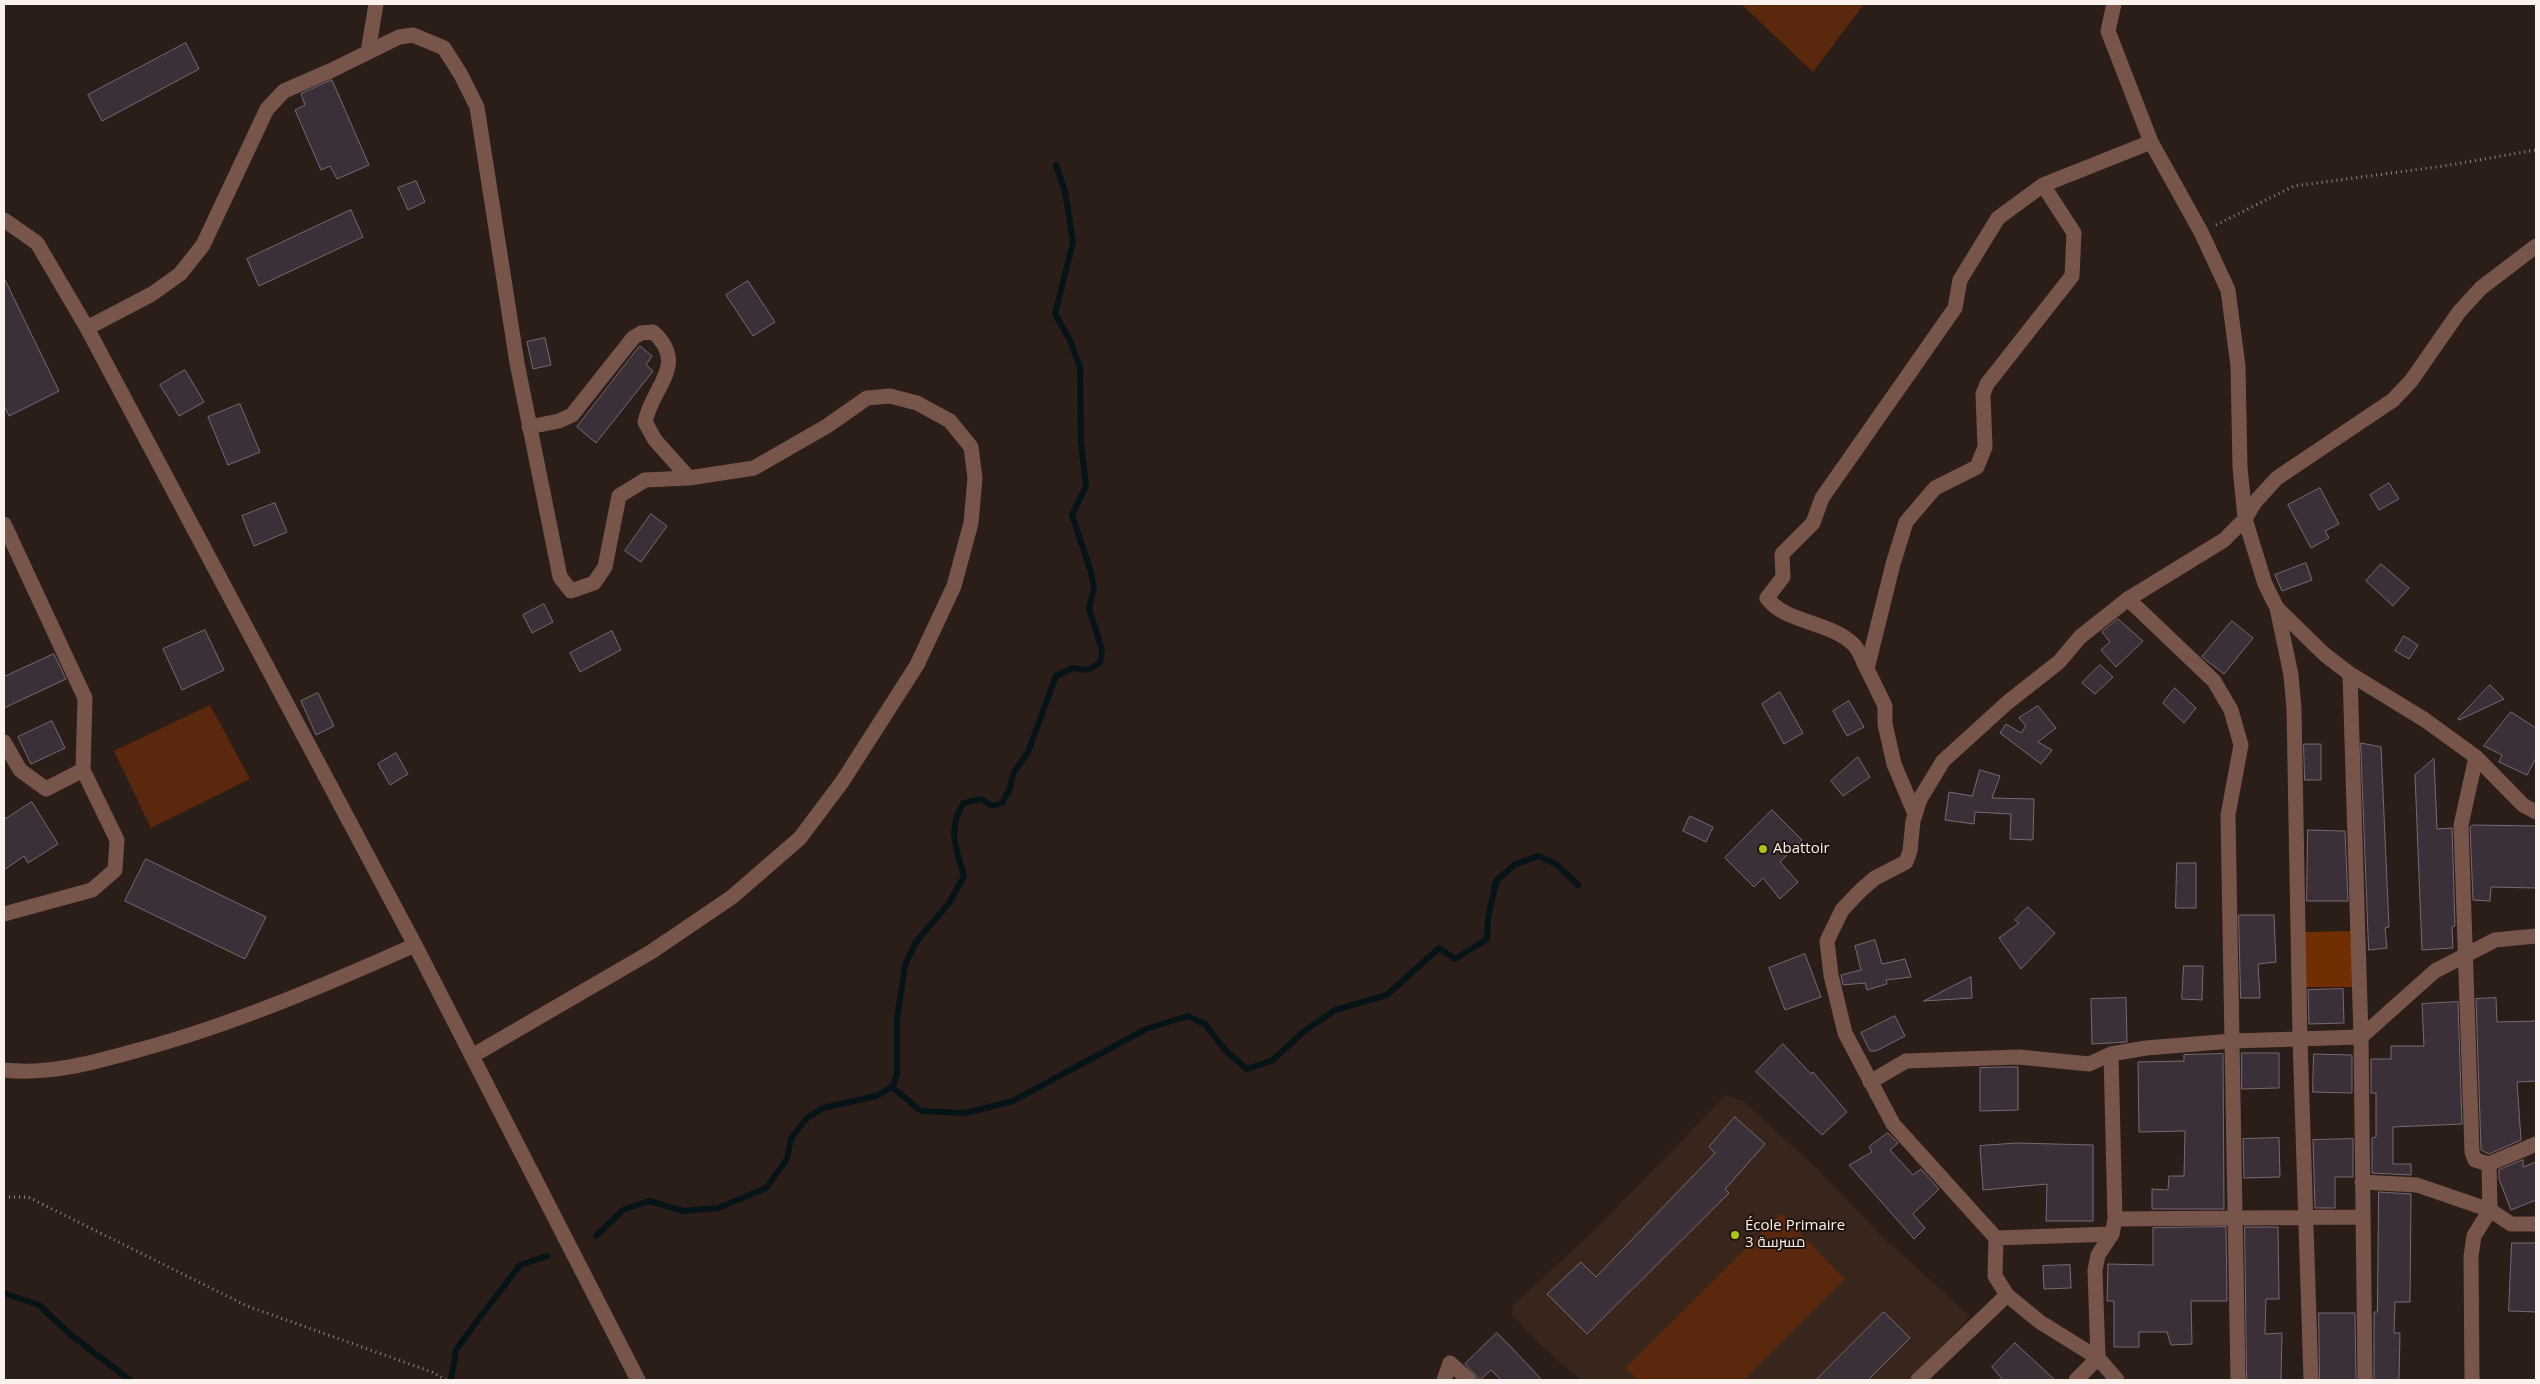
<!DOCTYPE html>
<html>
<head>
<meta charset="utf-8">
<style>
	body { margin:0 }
	#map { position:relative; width:2540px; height:1384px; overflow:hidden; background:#2b1d17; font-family:"Open Sans",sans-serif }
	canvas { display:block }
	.frame { position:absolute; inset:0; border:5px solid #fbf2ed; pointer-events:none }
</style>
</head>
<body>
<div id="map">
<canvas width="2540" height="1384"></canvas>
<div class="frame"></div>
</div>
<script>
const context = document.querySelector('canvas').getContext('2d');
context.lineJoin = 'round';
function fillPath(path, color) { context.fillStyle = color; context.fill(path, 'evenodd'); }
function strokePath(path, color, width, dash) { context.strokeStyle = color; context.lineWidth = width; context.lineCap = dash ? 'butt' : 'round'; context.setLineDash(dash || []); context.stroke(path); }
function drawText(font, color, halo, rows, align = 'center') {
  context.font = font + ' "Open Sans",Cairo,sans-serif'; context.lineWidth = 4; context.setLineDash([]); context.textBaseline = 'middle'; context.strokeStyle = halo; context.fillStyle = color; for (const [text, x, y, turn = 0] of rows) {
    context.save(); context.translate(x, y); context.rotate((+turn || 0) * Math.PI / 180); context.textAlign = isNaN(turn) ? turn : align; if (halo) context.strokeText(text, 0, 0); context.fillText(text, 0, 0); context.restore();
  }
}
fillPath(new Path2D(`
	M1726,1095L1743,1101L1811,1163L1887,1241L1970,1316L1928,1363L1909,1380H1581L1541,1346L1512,1315L1513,1305L1595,1230Z`), '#38251b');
fillPath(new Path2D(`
	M1741,4H1864L1813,72Z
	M210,705L250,779L151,828L114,751Z
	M1781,1213L1845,1279L1744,1380H1638L1625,1368Z`), '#59280d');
fillPath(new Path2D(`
	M2355,931V987H2305L2302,932Z`), '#712e02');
strokePath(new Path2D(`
	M892,1087L921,1111L966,1113L1013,1101L1146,1029L1188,1016L1205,1024L1225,1050L1247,1069L1273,1060L1303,1032L1335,1010L1387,995L1439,948L1455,959L1487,939L1488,918L1496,881L1514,865L1538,856L1556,864L1578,885
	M596,1236L623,1210L649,1201L683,1211L718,1208L766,1188L787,1159L791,1138L807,1118L823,1108L876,1096L892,1087L897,1075V1019L905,965L916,942L949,903L964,876C956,850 947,827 964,803L981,799L992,806L1002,803L1009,790L1014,772L1028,752L1056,676L1073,668L1088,670L1100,663L1102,650L1089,608L1094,589L1091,572L1072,515L1086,486L1081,443L1080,368L1070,340L1055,314L1073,242L1065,191L1056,165
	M4,1293L39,1305L71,1335L130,1380
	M451,1380L456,1350L480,1317L520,1265L547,1256`), '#061418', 6);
const building = new Path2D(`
	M186,43L199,69L102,121L88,95Z
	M332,80L369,165L337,179L330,166L321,170L295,110L305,105L301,94Z
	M416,181L425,202L408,210L398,188Z
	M351,210L363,237L259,286L247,259Z
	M4,278L59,391L9,416L4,405Z
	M748,281L775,322L753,336L726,295Z
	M545,338L551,365L533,369L527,342Z
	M640,346L652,356L646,365L653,371L596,443L577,427Z
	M185,370L204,402L179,416L160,385Z
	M240,404L260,452L228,465L208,417Z
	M2389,483L2399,499L2379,510L2370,495Z
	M2320,488L2339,524L2325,531L2329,538L2311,548L2288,505Z
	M275,503L287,532L254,546L242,516Z
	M651,514L667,526L641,562L625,551Z
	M2306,563L2312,580L2282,591L2275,575Z
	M2381,564L2409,588L2393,606L2366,581Z
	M544,604L553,622L532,633L523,615Z
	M2118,619L2143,641L2116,667L2101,650L2110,642L2102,632Z
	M2232,621L2253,638L2224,674L2202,657Z
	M205,630L224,670L182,690L163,649Z
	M612,631L621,650L580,672L570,653Z
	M2404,636L2418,645L2409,659L2395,651Z
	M54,654L66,679L4,708V677Z
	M2100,665L2113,677L2095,694L2082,683Z
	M2490,685L2504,699L2459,720L2458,719Z
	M2175,688L2196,708L2184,723L2163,703Z
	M1780,692L1803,733L1784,744L1762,704Z
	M318,693L334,726L316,735L301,701Z
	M1849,701L1864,727L1847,736L1833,711Z
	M2038,706L2056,728L2038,742L2052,750L2041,764L2000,733L2006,724L2021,733L2026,726L2019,718Z
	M2511,712L2536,728V758L2527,775L2499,762L2502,755L2484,746Z
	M52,721L65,748L31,764L18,737Z
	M2361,743L2381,747L2389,927L2385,928L2387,948L2369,950Z
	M2304,744H2321V780H2305Z
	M396,753L408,774L390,785L378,764Z
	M1858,757L1870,777L1843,796L1831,781Z
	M2434,759L2437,829L2452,828L2455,926L2452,927L2453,948L2422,950L2415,775Z
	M1980,770L2000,776L1992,798L2034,799L2033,840L2010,839L2011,814L1975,812L1974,824L1945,820L1949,792L1972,796Z
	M32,802L58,844L28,863L24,856L4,870V820Z
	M1772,810L1802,840L1780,862L1798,882L1780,899L1763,878L1754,887L1725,858Z
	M1690,816L1713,827L1706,842L1683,831Z
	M2474,825L2536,826V888L2491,887L2490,901L2473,900L2470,827Z
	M2308,830L2345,831L2348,901H2307Z
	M146,859L266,917L245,959L125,901Z
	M2177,863H2196V908H2176Z
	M2028,907L2055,933L2021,969L1999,938L2019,923L2015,920Z
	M2239,915H2274L2276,962L2258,964L2260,998H2241Z
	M1875,940L1882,964L1905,959L1911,977L1886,980L1887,984L1867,990L1865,983L1843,985L1841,975L1861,970L1855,946Z
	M1805,954L1821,997L1785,1010L1769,968Z
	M2184,966H2203L2202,1000L2182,999Z
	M1971,977L1972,998L1924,1001Z
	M2343,989L2344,1023L2309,1024L2308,990Z
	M2126,998L2127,1042L2092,1044L2091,999Z
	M2496,998L2497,1022L2536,1021V1081L2517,1082L2521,1140L2489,1154L2481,1150L2476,999Z
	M2458,1002L2462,1124L2393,1127V1164H2411V1175L2372,1173V1138L2376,1137V1093H2371V1059H2391V1046H2424L2422,1004Z
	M1895,1016L1905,1036L1876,1051H1870L1861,1033Z
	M1783,1044L1811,1074L1813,1072L1847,1112L1822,1135L1756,1072Z
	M2242,1053H2279V1088L2242,1089Z
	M2223,1054L2224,1209H2152V1189L2168,1190L2169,1176H2184L2185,1131L2139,1132L2138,1062L2184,1061V1055Z
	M2314,1054L2352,1055V1093L2313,1092Z
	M2004,1067H2018V1110L1980,1111V1068Z
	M1735,1117L1765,1144L1725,1189L1729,1193L1587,1334L1547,1294L1581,1262L1596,1277L1715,1153L1709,1147Z
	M1888,1133L1898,1143L1890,1150L1913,1175L1921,1169L1939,1189L1913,1214L1925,1228L1914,1239L1849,1165L1872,1152L1869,1147Z
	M2279,1138L2280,1177L2244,1178L2243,1139Z
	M2353,1139V1177H2335V1208H2315L2313,1140Z
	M2017,1143L2093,1145V1221H2046L2047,1184L1983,1190L1980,1146Z
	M2523,1160V1167L2536,1162V1200L2511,1210L2499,1179V1170Z
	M2379,1192L2411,1194L2410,1302H2395L2394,1333H2400L2399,1380H2374V1312H2377Z
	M2226,1227L2227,1301H2191L2192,1344L2171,1345L2167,1332H2139V1347H2114V1301H2107L2108,1264L2153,1265V1228Z
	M2245,1227H2278L2279,1299H2266L2265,1334L2282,1333L2281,1380H2247Z
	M2512,1243H2536V1312L2509,1311Z
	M2070,1265L2071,1288L2044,1289L2043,1266Z
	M1884,1312L1910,1338L1868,1380H1816Z
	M2319,1313H2355L2356,1380H2320Z
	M1497,1333L1512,1348L1542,1380H1501L1491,1370L1480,1380L1465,1364Z
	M2015,1343L2055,1380H2003L1992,1367Z`);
fillPath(building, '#3b2f38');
strokePath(building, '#786a74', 1);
strokePath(new Path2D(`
	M2216,225L2294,186L2444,166L2536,150
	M4,1197H28L247,1306L432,1372L446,1380`), '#948983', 3, [1, 4]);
strokePath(new Path2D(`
	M2114,4L2108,31L2151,142L2201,232L2228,290L2238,366L2240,467L2245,519L2265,584L2277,608L2324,654L2350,674L2425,720L2476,757L2523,805L2536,812
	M368,52L376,4
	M4,220L37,243L87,328L415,945L638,1380
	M87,328L152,294L180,274L203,245L267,109L284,91L330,71L399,37L413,35L444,48L461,75L477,107L517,363L560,577L571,591L594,583L605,567L619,496L645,480L689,478L754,468L827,426L867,398L890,396L917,403L950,421L971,447L975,478L971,523L954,586L917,665L842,782L800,838L732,897L651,952L472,1056
	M529,427L559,421L572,415L633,338L641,333L653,332C689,364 652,387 645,422L655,440L689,478
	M4,524L85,698L83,770L117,840L115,870L92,890L4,914
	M2128,599L2214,681L2231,710L2241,745L2228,815L2238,1380
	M2277,608L2291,675L2294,709L2300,1039L2311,1380
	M1867,669C1863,662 1860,651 1854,645C1830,621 1785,623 1767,598L1783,577L1782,554L1813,523L1822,498L1955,308L1960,280L1998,218L2043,185
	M2350,674L2361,1037L2365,1380
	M4,742L20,770L46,789L83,770
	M2476,757L2461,825L2472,1152L2475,1160L2489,1164
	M1915,814L1894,764L1885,724V706L1867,669L1893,564L1906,522L1935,488L1977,467L1985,447L1983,394L1987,384L2072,276L2074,233L2043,185L2151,142
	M4,1070C48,1075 92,1063 135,1051C232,1025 323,986 415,945
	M1870,1082L1906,1061L2019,1057L2089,1064L2111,1054L2146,1048L2232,1041L2361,1037L2435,971L2495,940L2536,936
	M2362,1182L2417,1185L2490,1210L2511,1224H2536
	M2115,1219L2362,1217
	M1996,1238L2112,1234
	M1444,1380L1450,1363L1469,1380
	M1918,1380L2007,1295
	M2076,1380L2098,1358L2095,1270L2098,1255L2112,1234L2115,1219L2111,1054
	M2117,1380L2098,1358L2040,1322L2007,1295L1995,1276L1996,1238L1893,1124L1845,1033L1831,975L1827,941L1842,910L1861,890L1875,878L1906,862L1910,851L1913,821L1920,799L1943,761L2008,702L2059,662L2080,637L2128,599L2224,540L2245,519L2255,502L2277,478L2393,400L2411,381L2459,312L2481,288L2536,246
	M2472,1380L2471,1256L2474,1236L2490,1210L2489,1164L2536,1144`), '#77554b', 15);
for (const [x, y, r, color] of [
	[1763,849,5,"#aec60a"],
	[1735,1235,5,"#aec60a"]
]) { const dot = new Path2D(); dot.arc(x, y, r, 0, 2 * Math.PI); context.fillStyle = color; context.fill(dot); strokePath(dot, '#21140e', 2); }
drawText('15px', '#fbf2ed', '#21140e', [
	["Abattoir",1773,849],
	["École Primaire",1745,1226],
	["3 مسرسة",1745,1243]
], 'left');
</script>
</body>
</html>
